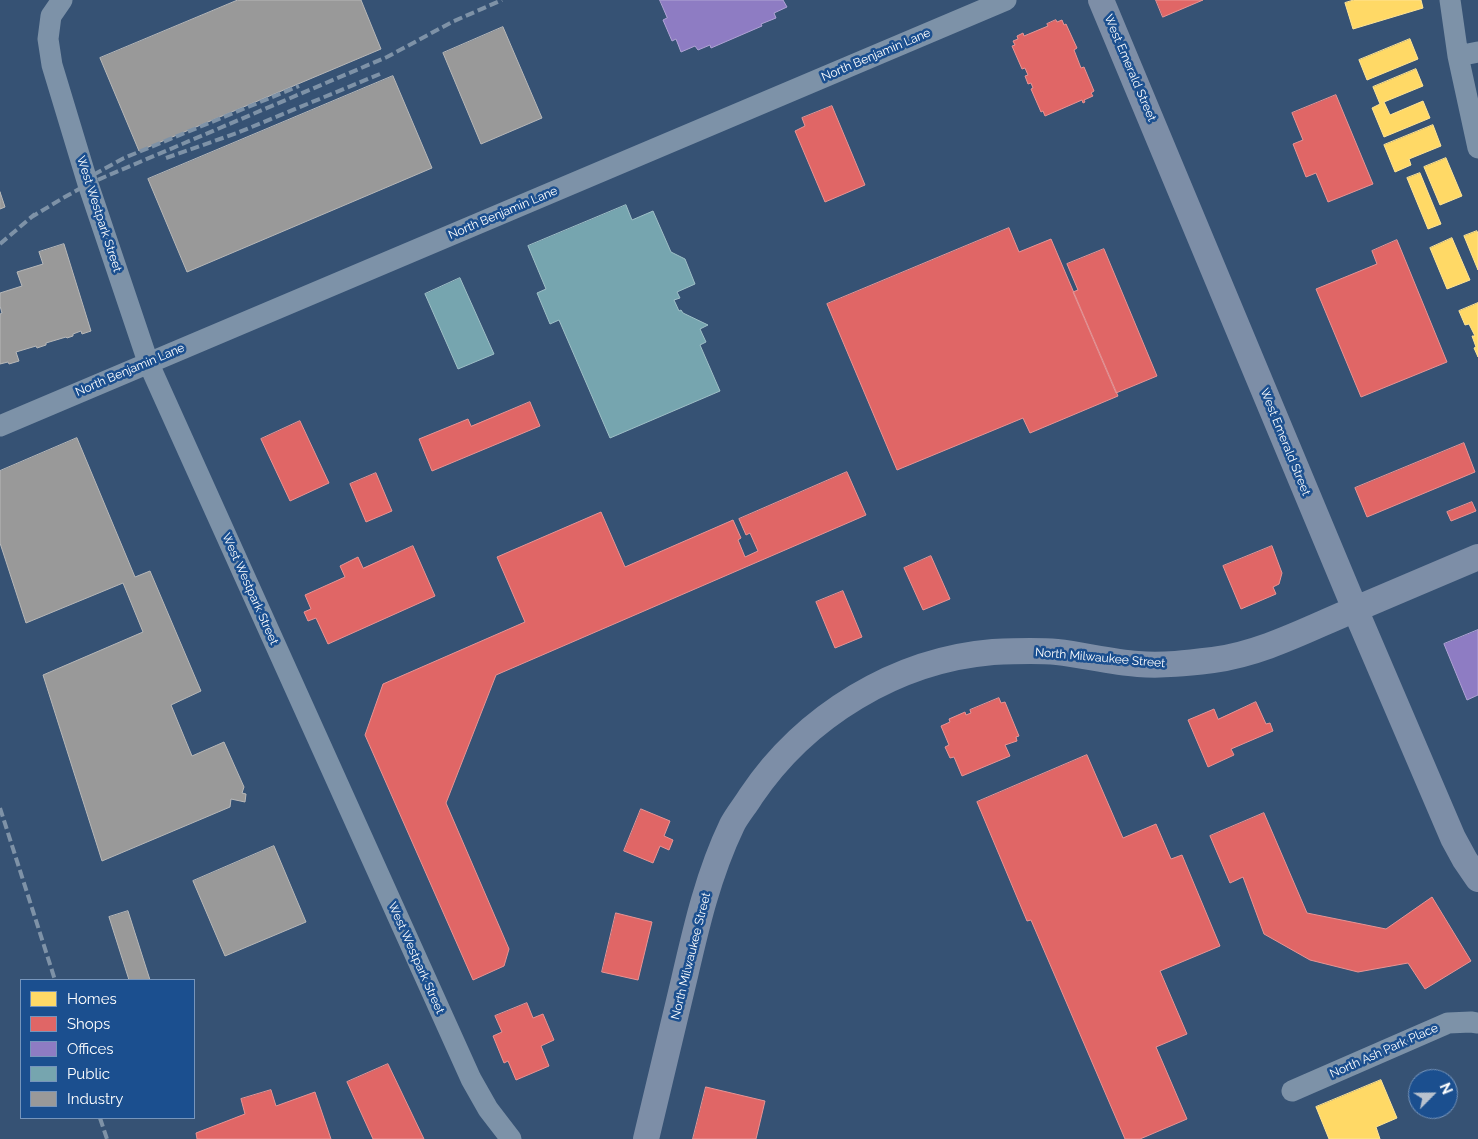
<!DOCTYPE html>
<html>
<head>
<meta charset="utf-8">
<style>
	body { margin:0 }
	#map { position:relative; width:1478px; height:1139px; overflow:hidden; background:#365274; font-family:Raleway,sans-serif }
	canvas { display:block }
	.legend { position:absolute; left:20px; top:979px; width:175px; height:140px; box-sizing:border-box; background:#1b4f8f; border:1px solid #7695bc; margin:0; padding:6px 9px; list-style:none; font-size:15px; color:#fff }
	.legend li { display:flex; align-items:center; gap:10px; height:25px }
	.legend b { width:25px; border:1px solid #7695bc }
	.north { position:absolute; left:1408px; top:1069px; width:50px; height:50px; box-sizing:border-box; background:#1b4f8f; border:1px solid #7695bc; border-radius:50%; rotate:67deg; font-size:14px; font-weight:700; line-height:20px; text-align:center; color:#fff }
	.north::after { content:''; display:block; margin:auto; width:18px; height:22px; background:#b9c2ce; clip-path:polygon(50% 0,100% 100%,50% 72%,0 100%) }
</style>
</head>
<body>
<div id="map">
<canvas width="1478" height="1139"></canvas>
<ul class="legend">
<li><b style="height:14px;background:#ffd966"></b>Homes</li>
<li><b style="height:14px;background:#e06666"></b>Shops</li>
<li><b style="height:14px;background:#8e7cc3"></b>Offices</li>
<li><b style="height:14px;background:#76a5af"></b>Public</li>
<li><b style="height:14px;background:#999"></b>Industry</li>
</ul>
<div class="north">N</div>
</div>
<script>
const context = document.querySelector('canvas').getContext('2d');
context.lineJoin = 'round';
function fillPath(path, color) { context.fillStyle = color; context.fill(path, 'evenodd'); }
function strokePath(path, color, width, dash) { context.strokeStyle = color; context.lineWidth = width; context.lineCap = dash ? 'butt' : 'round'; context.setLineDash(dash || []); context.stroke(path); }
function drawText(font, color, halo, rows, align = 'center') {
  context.font = font + ' Raleway,sans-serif'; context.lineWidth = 5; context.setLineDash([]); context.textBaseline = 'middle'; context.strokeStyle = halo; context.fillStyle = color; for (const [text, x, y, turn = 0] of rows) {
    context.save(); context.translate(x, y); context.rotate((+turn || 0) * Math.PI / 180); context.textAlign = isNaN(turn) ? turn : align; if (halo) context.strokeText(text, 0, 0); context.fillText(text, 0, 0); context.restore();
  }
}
const homes = new Path2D(`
	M1354,0H1421L1423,8L1353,29L1345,3Z
	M1410,39L1418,59L1367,80L1359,60Z
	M1416,69L1423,86L1384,102L1390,115L1423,101L1430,118L1384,137L1372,108L1380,104L1373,87Z
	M1433,125L1441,146L1409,159L1411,165L1395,172L1384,145Z
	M1446,158L1462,196L1440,205L1424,167Z
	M1420,173L1441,224L1428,229L1407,178Z
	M1477,231L1478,234V270L1464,236Z
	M1452,238L1470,280L1447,289L1430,248Z
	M1478,303V357L1474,348L1476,347L1472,336H1475L1469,324L1465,325L1459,311Z
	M1381,1080L1397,1118L1376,1127L1380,1139H1329L1316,1107Z`);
fillPath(homes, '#ffd966');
strokePath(homes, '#ffe494', 1);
const shops = new Path2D(`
	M1156,0H1203L1163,17Z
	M1056,20L1057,22L1062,20L1064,25L1066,24L1077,48L1074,50L1081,68L1084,67L1094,91L1091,93L1093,96L1084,100L1085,102L1083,103L1082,100L1045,116L1043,111L1041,112L1031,89L1033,88L1031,83L1028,84L1025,76L1028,75L1025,68L1022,69L1012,46L1015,45L1013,41L1018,39L1017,36L1023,33L1024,36L1048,26L1047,24Z
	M1336,95L1373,184L1328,202L1316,173L1306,177L1293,144L1303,140L1292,113Z
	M832,106L865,185L825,202L795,131L805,126L802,118Z
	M1009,228L1019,252L1051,239L1118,396L1030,433L1023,418L897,470L827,304Z
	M1397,240L1447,362L1361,397L1316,289L1377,264L1372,251Z
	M1104,249L1157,376L1116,393L1073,292L1078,290L1067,264Z
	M530,402L540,426L432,471L419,439L468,419L471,426Z
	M300,421L329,483L290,501L261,439Z
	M1464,443L1475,472L1367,517L1355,488Z
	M847,472L866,515L496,675L446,803L509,949L504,966L473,980L365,735L383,684L525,622L497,557L601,512L625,567L733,520L741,538L738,540L745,557L758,551L750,533L746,535L739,519Z
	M376,473L392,511L366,522L350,484Z
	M1472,502L1476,511L1451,521L1447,512Z
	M413,546L435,596L328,644L316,618L308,621L304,612L311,609L305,595L345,577L340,566L358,557L363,568Z
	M1272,546L1282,573L1279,584L1273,587L1276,594L1241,609L1223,566Z
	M931,556L950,599L923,610L904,568Z
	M843,591L862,637L835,648L816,602Z
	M999,698L1001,703L1005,702L1019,736L1016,737L1017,741L1005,745L1010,756L962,776L954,757L950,758L945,747L949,745L941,726L950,722L949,719L965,712L966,715L971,713L970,710Z
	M1256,702L1266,724L1270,723L1273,731L1231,749L1234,755L1208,767L1188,720L1214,709L1218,719Z
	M1087,755L1123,838L1156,824L1171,859L1182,855L1220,946L1160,971L1187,1034L1156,1047L1187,1119L1140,1139H1125L1031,920L1027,921L977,802Z
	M641,809L670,821L664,836L673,840L669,850L660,846L653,863L624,851Z
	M1264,813L1307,913L1386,929L1432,897L1471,961L1425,989L1408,963L1358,972L1310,960L1264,934L1243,877L1230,883L1210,836Z
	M616,913L652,922L638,980L602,972Z
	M527,1003L533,1018L543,1014L554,1040L541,1046L549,1066L516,1080L508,1061L504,1063L493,1036L502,1032L495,1016Z
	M388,1064L424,1139H373L347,1082Z
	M706,1087L765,1101L756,1139H693Z
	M271,1090L276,1106L315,1092L331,1139H197L196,1133L245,1114L241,1099Z`);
fillPath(shops, '#e06666');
strokePath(shops, '#e99494', 1);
const offices = new Path2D(`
	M660,0H783L787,7L774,13L776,18L761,24L762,26L711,48L710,45L698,50L695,46L681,52L676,39L672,41L663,20L667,18Z
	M1478,630V695L1467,700L1444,644Z`);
fillPath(offices, '#8e7cc3');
strokePath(offices, '#b0a3d5', 1);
const public = new Path2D(`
	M626,205L632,220L653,211L671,252L685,259L695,284L677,292L680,298L674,300L679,311L681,310L683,313L708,325L700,329L706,342L700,345L720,391L610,438L559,320L550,324L537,293L546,289L528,246Z
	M460,278L494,354L458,369L425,294Z`);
fillPath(public, '#76a5af');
strokePath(public, '#9fc0c7', 1);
const industry = new Path2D(`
	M238,0H361L381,49L139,151L100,58Z
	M503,27L542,118L481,144L443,53Z
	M393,76L432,168L187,272L148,179Z
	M0,192L5,207L0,209Z
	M64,244L91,331L82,334L81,331L73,334V336L67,338L66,337L46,343V345L37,348L36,346L16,352L19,361L9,364L8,362L0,364V314L2,313L0,306V293L22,286L17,272L43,264L39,252Z
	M77,438L135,577L150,571L201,691L171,705L192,756L224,742L244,787L242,793L246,794L245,802L231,799L230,807L102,861L43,675L143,632L123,583L26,623L0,543V471Z
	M274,846L306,922L225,956L193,881Z
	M128,911L150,980H129L109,917Z`);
fillPath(industry, '#999');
strokePath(industry, '#b8b8b8', 1);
strokePath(new Path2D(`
	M62,0L51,16L48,39L52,65L88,184L148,362L471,1079L488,1109L511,1139
	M1450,0L1458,56L1478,148
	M1458,56L1478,52
	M0,426L1006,0
	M1292,1091L1448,1023L1471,1022L1478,1023`), '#7d92a8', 21);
strokePath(new Path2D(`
	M1101,0L1355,609L1453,838L1465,860L1478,879
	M646,1139C659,1086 671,1033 684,980C696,928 708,875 732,825C737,815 745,806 751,796C805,716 896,660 993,652C1014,651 1036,650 1057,652C1084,655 1110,662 1138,664C1163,666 1188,663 1213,660C1259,654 1302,632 1344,614C1389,595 1433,576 1478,557`), '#7d8ea7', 26);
strokePath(new Path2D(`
	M166,158L237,133L380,74
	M82,181L124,158L299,86
	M30,218L63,198L88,184L387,57L452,22L502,0
	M0,244L35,214
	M0,808L55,980
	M100,1118L107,1139`), '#7e92a7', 4, [9, 4]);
drawText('12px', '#fff', '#1b4f8f', [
	["North Benjamin Lane",876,55,-23],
	["West Emerald Street",1130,68,67],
	["North Benjamin Lane",503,213,-23],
	["West Westpark Street",99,214,72],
	["North Benjamin Lane",130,370,-23],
	["West Emerald Street",1285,442,68],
	["West Westpark Street",250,589,66],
	["North Milwaukee Street",1100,658,5],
	["North Milwaukee Street",691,956,-76],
	["West Westpark Street",416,958,66],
	["North Ash Park Place",1384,1051,-24]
]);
</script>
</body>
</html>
